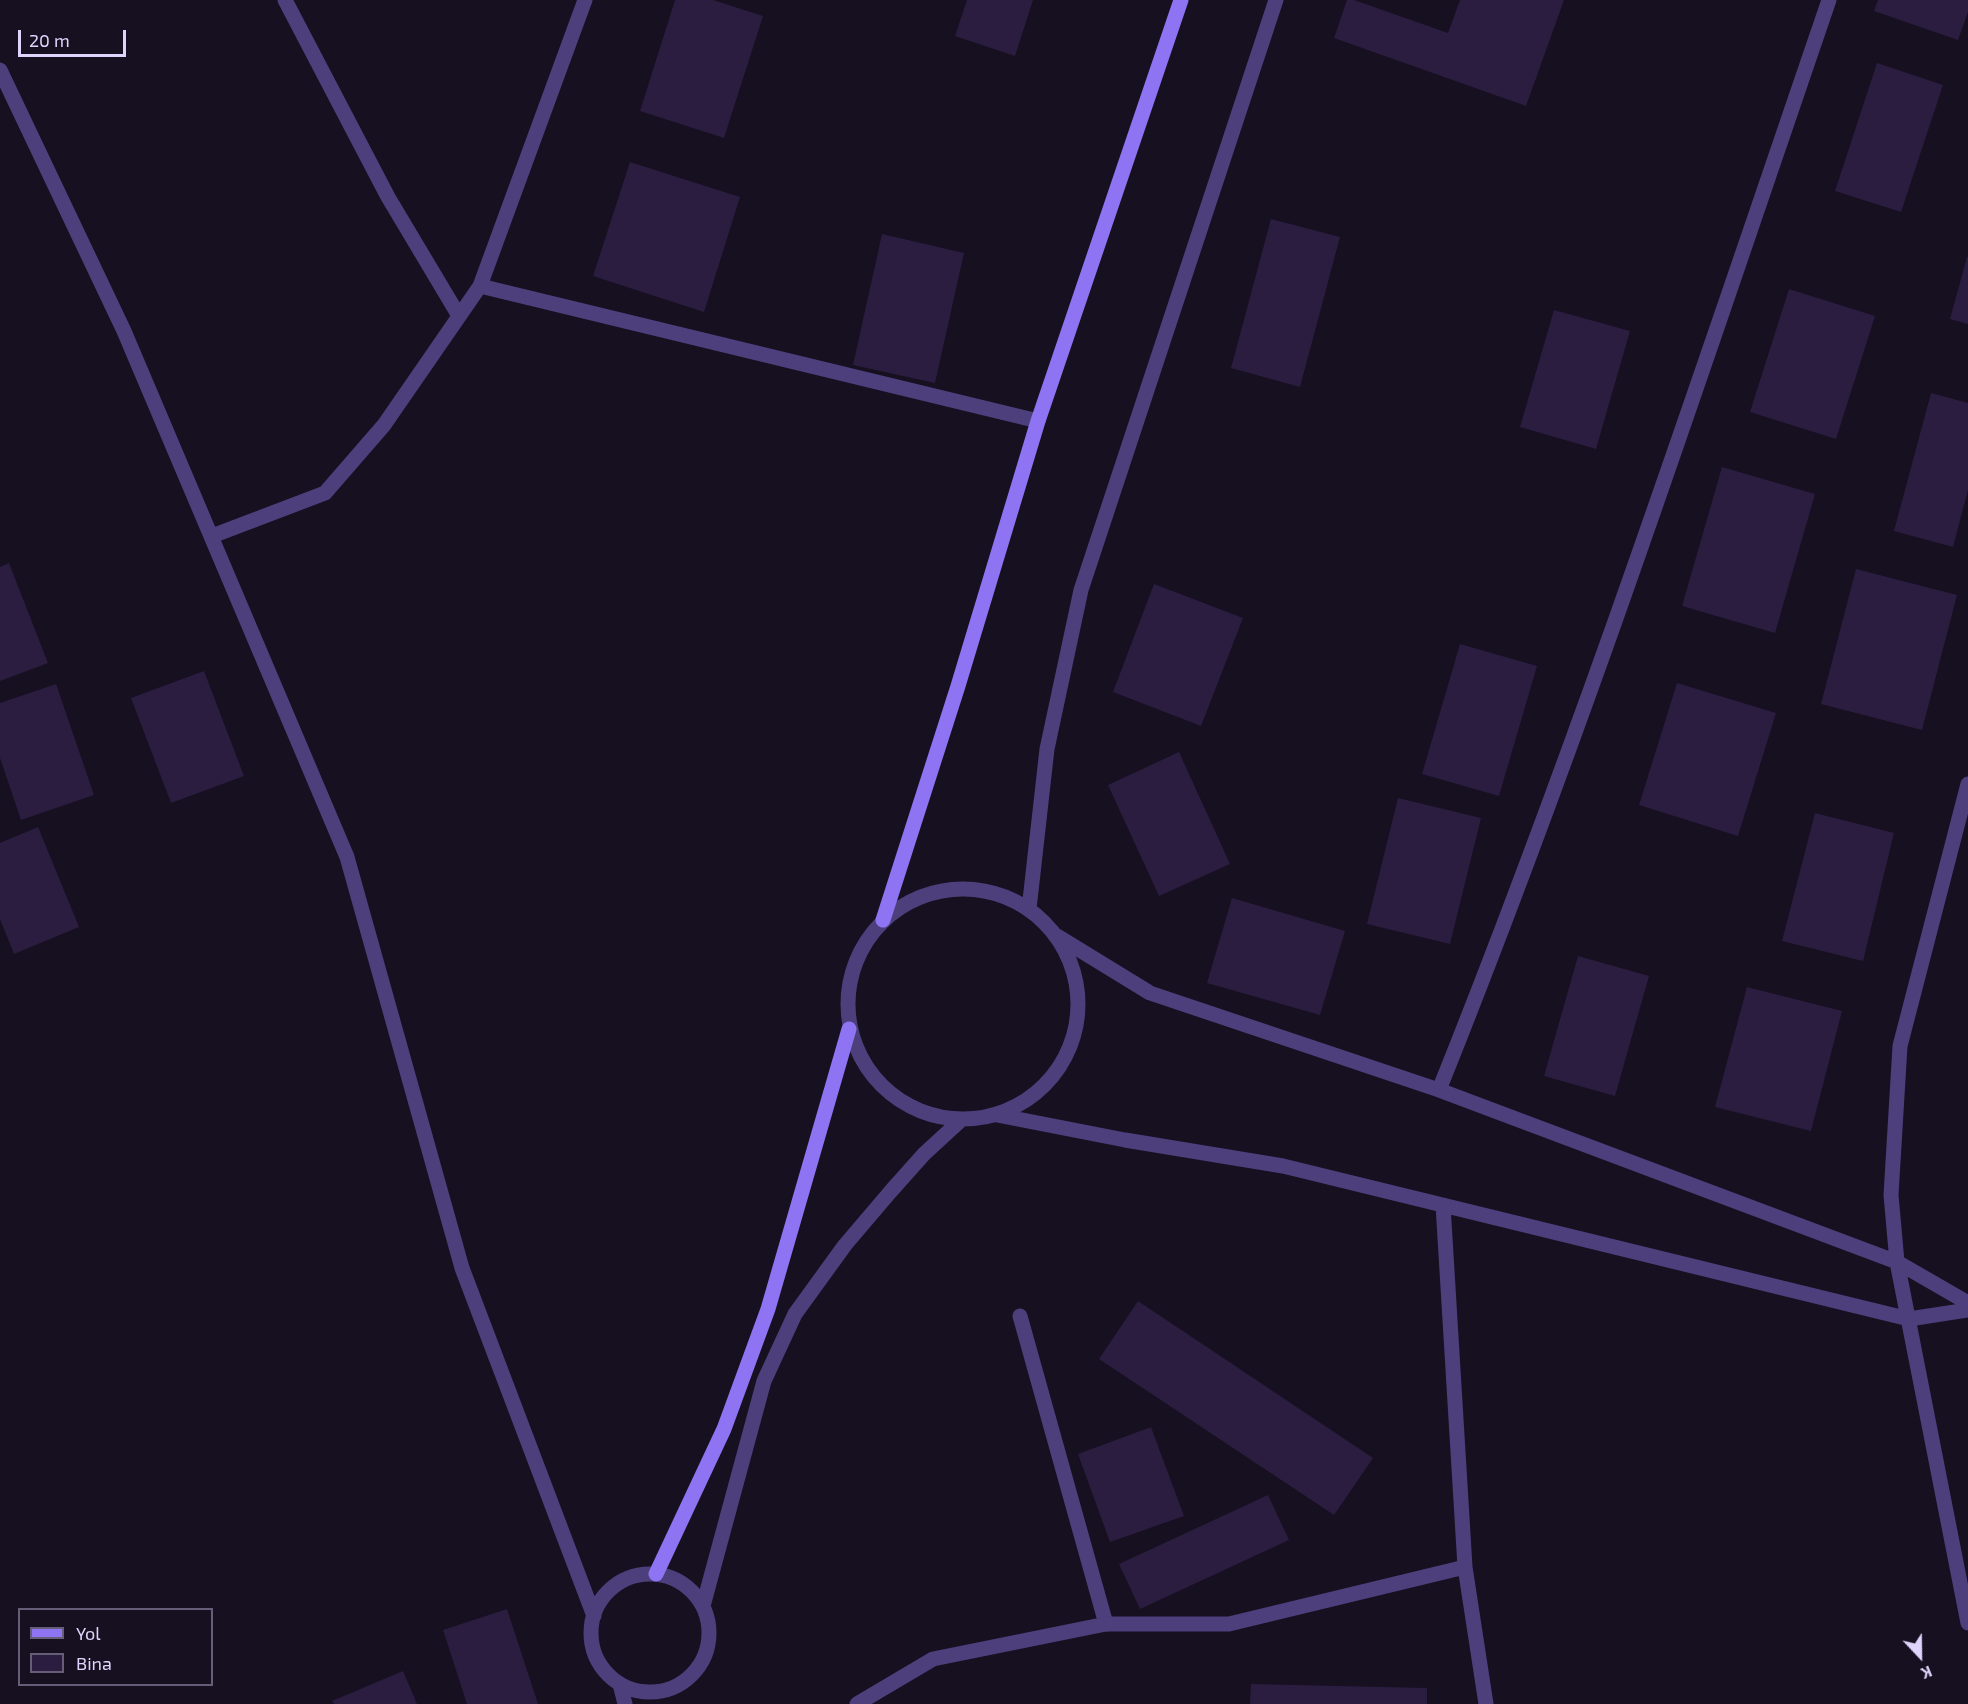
<!DOCTYPE html>
<html>
<head>
<meta charset="utf-8">
<style>
	body { margin:0 }
	#map { position:relative; width:1968px; height:1704px; overflow:hidden; background:#161021; font-family:"Exo 2",sans-serif }
	canvas { display:block }
	.legend { position:absolute; left:18px; top:1608px; width:195px; height:78px; box-sizing:border-box; background:#161021; border:2px solid #665e78; margin:0; padding:8px 10px; list-style:none; font-size:18px; color:#dfd4fb }
	.legend li { display:flex; align-items:center; gap:12px; height:30px }
	.legend b { width:30px; border:2px solid #665e78 }
	.north { position:absolute; left:1890px; top:1626px; width:60px; height:60px; -webkit-text-stroke:4px #161021; paint-order:stroke; rotate:158deg; font-size:16px; font-weight:700; line-height:24px; text-align:center; color:#dfd4fb }
	.north::after { content:''; display:block; margin:auto; width:21px; height:27px; background:#dfd4fb; clip-path:polygon(50% 0,100% 100%,50% 72%,0 100%) }
	.scale { position:absolute; left:18px; top:30px; width:108px; height:27px; box-sizing:border-box; border:3px solid #dfd4fb; border-top:0; padding-left:8px; font-size:18px; line-height:21px; white-space:nowrap; color:#dfd4fb; -webkit-text-stroke:4px #161021; paint-order:stroke }
</style>
</head>
<body>
<div id="map">
<canvas width="1968" height="1704"></canvas>
<ul class="legend">
<li><b style="height:8px;background:#8e73f2"></b>Yol</li>
<li><b style="height:16px;background:#2b1d40"></b>Bina</li>
</ul>
<div class="north">K</div>
<div class="scale">20 m</div>
</div>
<script>
const context = document.querySelector('canvas').getContext('2d');
context.lineJoin = 'round';
function fillPath(path, color) { context.fillStyle = color; context.fill(path, 'evenodd'); }
function strokePath(path, color, width, dash) { context.strokeStyle = color; context.lineWidth = width; context.lineCap = dash ? 'butt' : 'round'; context.setLineDash(dash || []); context.stroke(path); }
fillPath(new Path2D(`
	M675,0H713L763,16L724,138L640,111Z
	M967,0H1033L1015,56L955,36Z
	M1347,0H1354L1448,33L1460,0H1564L1526,106L1334,38Z
	M1878,0H1968V12L1958,40L1874,11Z
	M1877,63L1943,85L1901,212L1835,191Z
	M630,162L740,197L704,312L593,276Z
	M1271,219L1340,237L1300,387L1231,368Z
	M882,234L964,253L935,383L853,365Z
	M1967,257H1968V324L1950,319Z
	M1789,289L1875,316L1836,439L1750,412Z
	M1554,310L1630,331L1596,449L1520,427Z
	M1931,393L1968,403V490L1953,547L1894,531Z
	M1722,467L1815,494L1775,633L1682,606Z
	M9,563L48,663L0,681V567Z
	M1856,569L1957,595L1922,730L1821,704Z
	M1154,584L1243,618L1201,726L1113,692Z
	M1460,644L1537,666L1499,796L1422,774Z
	M204,671L244,776L171,803L131,698Z
	M1677,683L1776,713L1738,836L1639,805Z
	M56,684L94,795L21,820L0,758V703Z
	M1179,752L1230,864L1159,896L1108,785Z
	M1398,798L1481,818L1450,944L1367,924Z
	M1815,813L1894,833L1863,961L1782,941Z
	M38,827L79,927L14,954L0,919V843Z
	M1232,898L1345,931L1320,1015L1207,983Z
	M1578,956L1649,976L1615,1096L1544,1076Z
	M1747,987L1842,1011L1811,1131L1715,1107Z
	M1138,1301L1373,1458L1334,1515L1099,1359Z
	M1151,1427L1184,1516L1110,1542L1078,1454Z
	M1268,1495L1289,1540L1140,1609L1119,1564Z
	M507,1609L538,1704H467L443,1630Z
	M403,1671L417,1704H334L332,1701Z
	M1251,1684L1427,1688V1704H1250Z`), '#2b1d40');
strokePath(new Path2D(`
	M1020,1316L1106,1624`), '#4c3f7c', 15);
strokePath(new Path2D(`
	M285,0L388,197L459,316
	M0,70L124,331L347,857L462,1268L594,1616
	M480,286L1038,421
	M212,536L325,493L384,425L480,286L585,0
	M1968,784L1900,1046L1891,1195L1897,1262L1968,1623
	M848 1004a115 115 0 1 1 230 0a115 115 0 1 1-230 0Z
	M1029,909L1047,749L1081,590L1276,0
	M1057,936L1150,993L1439,1090L1897,1262L1968,1303
	M1439,1090C1583,731 1704,365 1829,0
	M997,1115L1125,1140L1283,1166L1909,1319L1968,1310
	M1443,1205L1465,1567L1486,1704
	M591 1633a59 59 0 1 1 118 0a59 59 0 1 1-118 0Z
	M703,1606L764,1381L795,1314L845,1245L891,1191L924,1154L961,1120
	M620,1684L625,1704
	M857,1704L933,1659L1106,1624H1229L1465,1567`), '#4c3f7c', 15);
strokePath(new Path2D(`
	M883,920L958,686L1038,421L1181,0
	M656,1574L724,1429L768,1309L849,1029`), '#8e73f2', 15);
</script>
</body>
</html>
